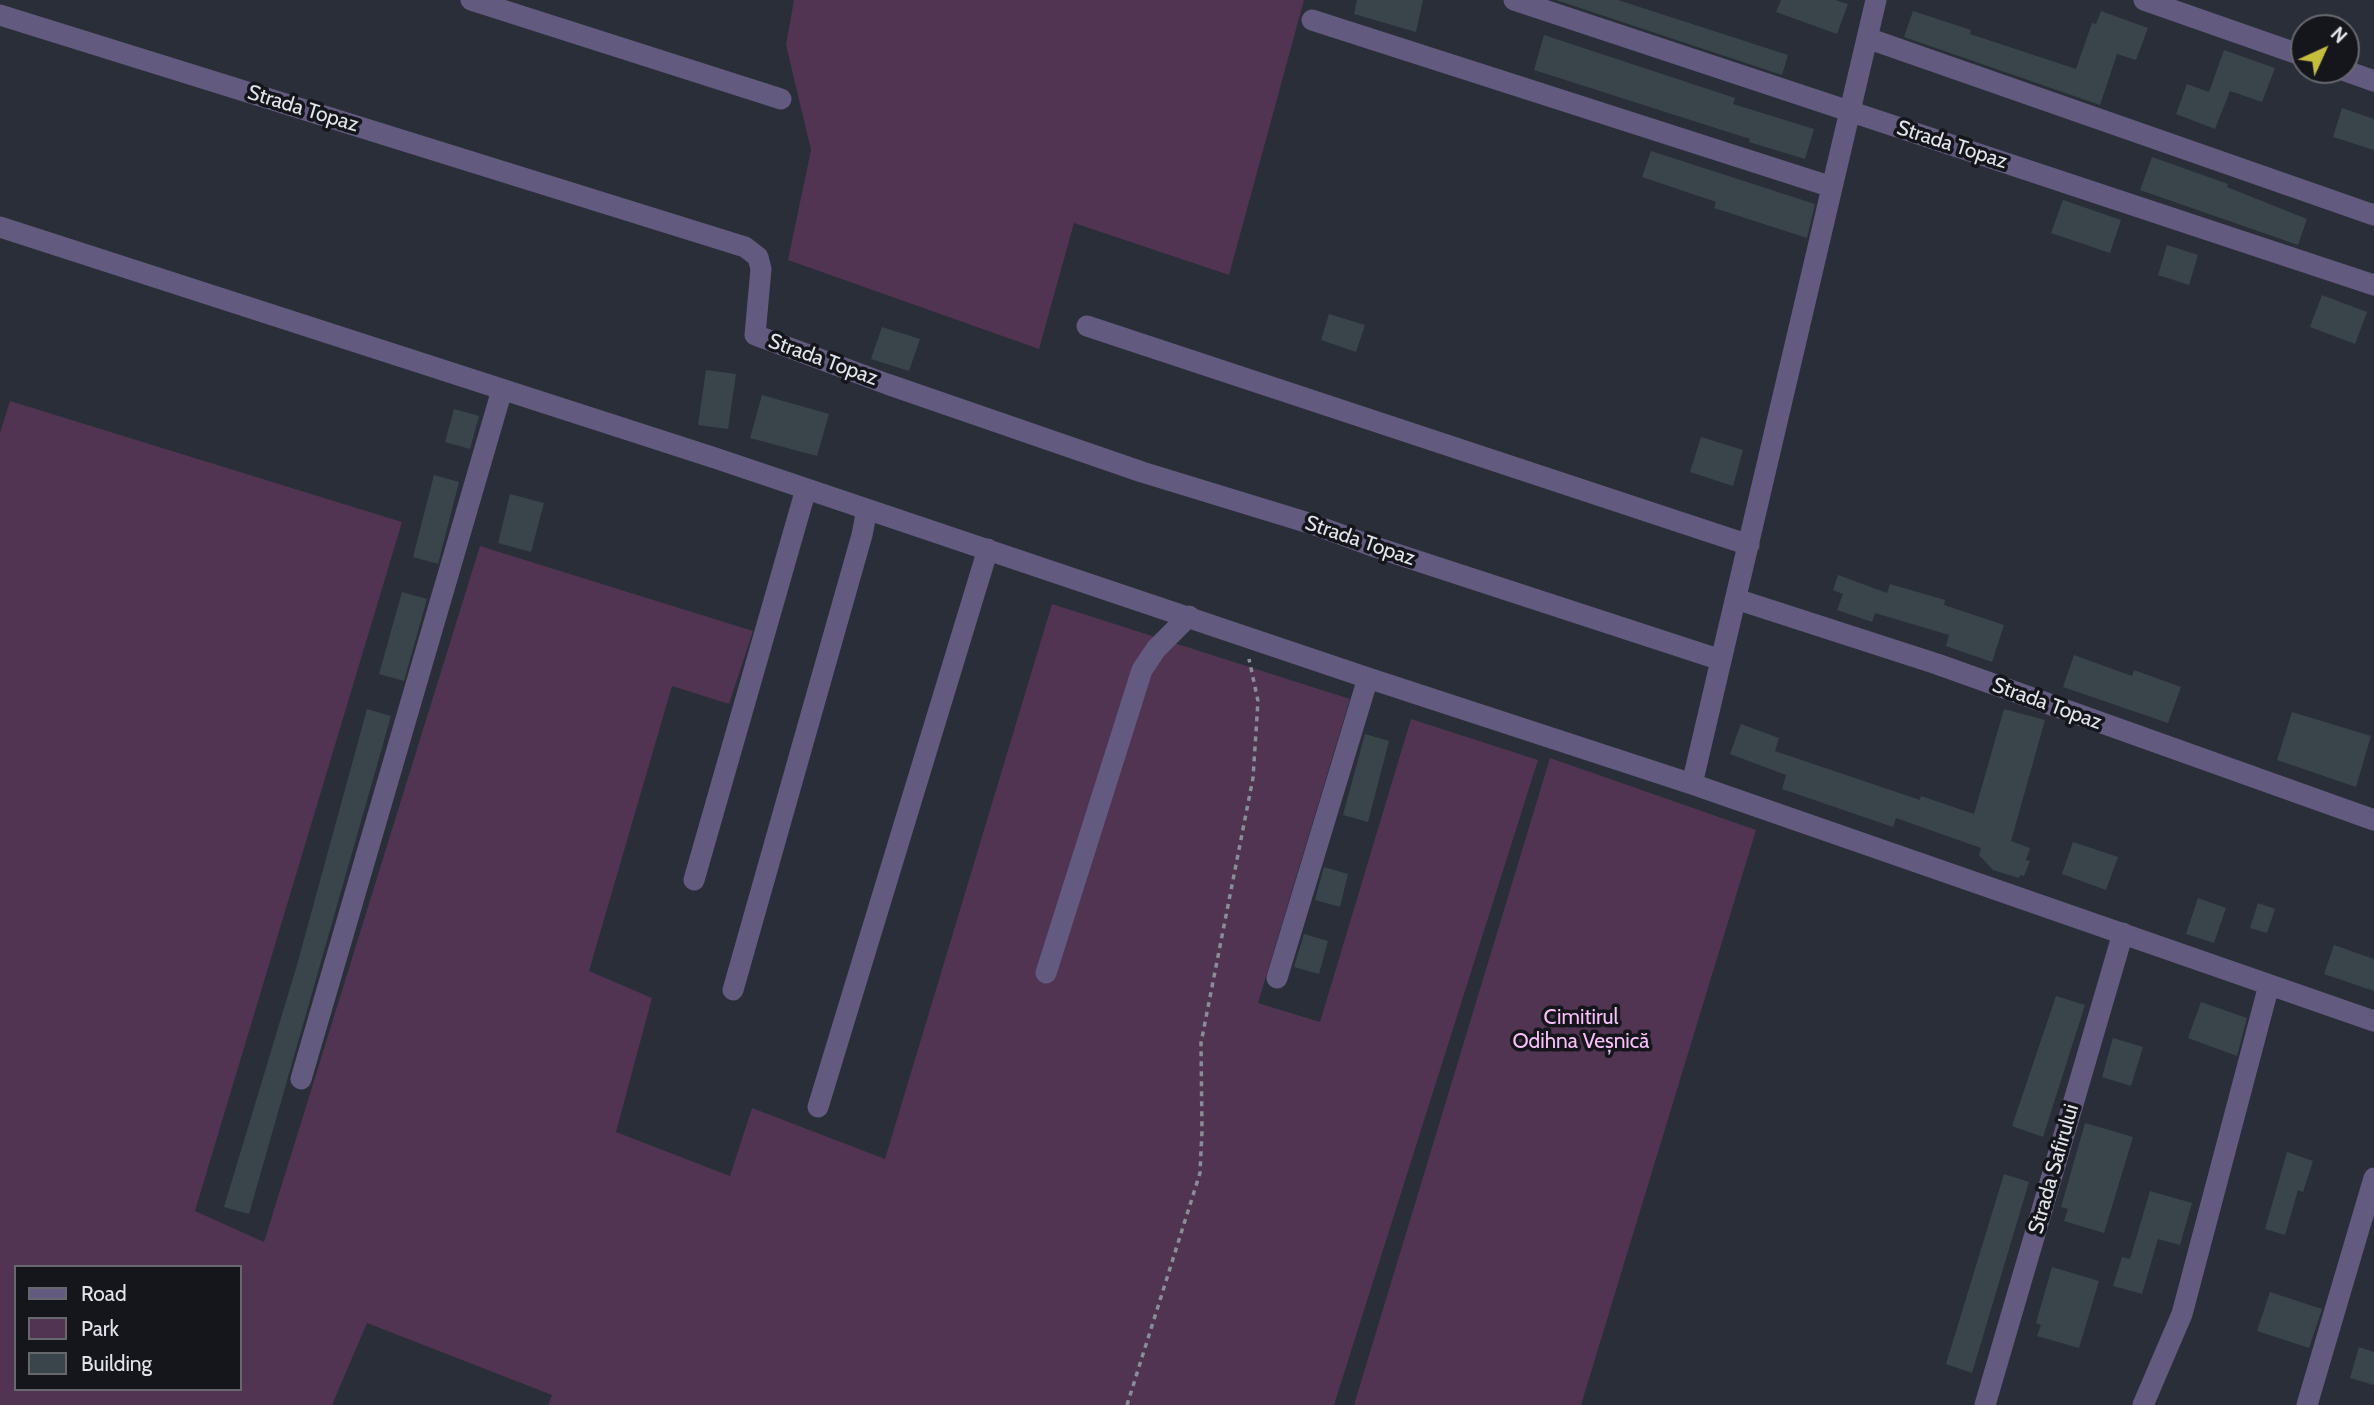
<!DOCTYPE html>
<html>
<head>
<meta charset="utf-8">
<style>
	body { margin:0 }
	#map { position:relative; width:2374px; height:1405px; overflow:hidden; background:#292e38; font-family:Cabin,sans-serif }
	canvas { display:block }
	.legend { position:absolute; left:14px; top:1265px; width:228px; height:126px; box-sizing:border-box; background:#14161b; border:2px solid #66686e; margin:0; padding:9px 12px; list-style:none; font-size:21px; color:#e1e4eb }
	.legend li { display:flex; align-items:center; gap:14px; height:35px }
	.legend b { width:35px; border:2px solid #66686e }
	.north { position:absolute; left:2290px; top:14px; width:70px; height:70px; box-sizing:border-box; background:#14161b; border:2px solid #66686e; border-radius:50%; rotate:45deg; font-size:19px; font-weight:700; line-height:28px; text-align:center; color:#e1e4eb }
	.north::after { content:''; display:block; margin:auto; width:24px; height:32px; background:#c4bd3e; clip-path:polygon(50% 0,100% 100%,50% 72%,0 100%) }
</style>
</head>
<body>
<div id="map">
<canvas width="2374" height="1405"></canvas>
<ul class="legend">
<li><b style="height:9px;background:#635a7f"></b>Road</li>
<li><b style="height:19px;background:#513451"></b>Park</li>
<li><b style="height:19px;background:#39454b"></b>Building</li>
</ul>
<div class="north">N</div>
</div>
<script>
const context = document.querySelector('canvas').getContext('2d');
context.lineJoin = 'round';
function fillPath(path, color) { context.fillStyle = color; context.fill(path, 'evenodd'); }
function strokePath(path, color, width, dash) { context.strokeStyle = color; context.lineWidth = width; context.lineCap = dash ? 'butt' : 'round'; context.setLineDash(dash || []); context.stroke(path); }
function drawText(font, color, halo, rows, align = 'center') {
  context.font = font + ' Cabin,sans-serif'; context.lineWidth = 7; context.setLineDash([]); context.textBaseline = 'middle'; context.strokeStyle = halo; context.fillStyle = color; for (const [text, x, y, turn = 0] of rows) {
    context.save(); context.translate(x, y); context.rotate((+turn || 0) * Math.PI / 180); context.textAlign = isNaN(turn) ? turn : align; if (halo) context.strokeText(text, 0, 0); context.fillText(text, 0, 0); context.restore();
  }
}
fillPath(new Path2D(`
	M794,0H1304L1229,275L1074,223L1039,349L788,260L811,150L786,45Z
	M10,401L402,522L195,1211L264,1242L480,546L753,631L729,704L672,686L589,971L652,998L616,1132L730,1176L752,1108L885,1159L1052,604L1350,699L1258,1003L1320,1022L1411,719L1538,760L1334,1405H548L552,1395L367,1323L332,1405H0V433ZM16,1267H240V1389H16Z
	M1550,758L1756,830L1581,1405H1354Z`), '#513451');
fillPath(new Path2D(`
	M1357,0H1423L1416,32L1354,14Z
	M1556,0H1618L1788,55L1782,75Z
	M1781,0H1835L1848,4L1837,34L1776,12Z
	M1913,11L1971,30L1970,34L2076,69L2092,23L2096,24L2101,11L2148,28L2136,60L2117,54L2100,105L1904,37Z
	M1544,35L1735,98L1733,104L1814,129L1805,159L1749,142L1750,139L1534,70Z
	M2224,50L2275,68L2262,102L2230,91L2215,129L2176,114L2187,84L2209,92Z
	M2342,108L2374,119V150L2333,137Z
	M1651,151L1815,204L1807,238L1714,208L1716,202L1642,177Z
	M2152,157L2228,184L2227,187L2307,219L2298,245L2140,190Z
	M2063,200L2121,220L2110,253L2051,233Z
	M2167,245L2198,255L2189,285L2158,275Z
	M2322,295L2367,312L2355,344L2310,327Z
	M1329,314L1365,325L1356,352L1321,340Z
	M882,327L920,339L909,371L871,359Z
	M706,370L736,374L728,429L698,425Z
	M762,395L829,414L817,456L750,438Z
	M454,409L479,416L470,449L445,442Z
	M1701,437L1743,450L1733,486L1690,472Z
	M434,475L459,482L438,564L413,557Z
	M510,494L544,503L531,552L498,543Z
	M1838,575L1887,593L1890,584L1945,600L1944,605L2004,625L1992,662L1946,646L1949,635L1875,613L1872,622L1837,610L1843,594L1833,590Z
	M402,592L427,599L404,681L379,674Z
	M2074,655L2132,676L2134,670L2181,687L2168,723L2063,687Z
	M367,709L391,716L249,1214L224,1207L297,965Z
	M2004,709L2045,720L2011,841L2030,848L2026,860L2030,861L2024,876L2020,875L2019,878L1993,870L1979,855L1981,848L1896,818L1893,827L1782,789L1786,775L1730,754L1741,724L1779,738L1775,751L1920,800L1921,796L1974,814Z
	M2292,712L2371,736L2356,787L2277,760Z
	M1365,734L1389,741L1368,822L1343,815Z
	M2073,842L2118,857L2106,890L2062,874Z
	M1324,867L1348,874L1340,907L1315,900Z
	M2198,898L2226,908L2214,943L2186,934Z
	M2258,903L2275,909L2267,933L2250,928Z
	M1304,934L1328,941L1319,974L1294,967Z
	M2334,945L2374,959V991L2324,974Z
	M2056,996L2085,1005L2043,1137L2012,1126Z
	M2201,1002L2247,1018L2237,1056L2188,1038Z
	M2113,1038L2143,1047L2131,1086L2102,1077Z
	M2085,1123L2133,1137L2104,1233L2064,1221L2068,1209L2061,1207Z
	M2287,1152L2313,1161L2303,1192L2298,1190L2285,1235L2265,1229Z
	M2004,1174L2029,1182L1972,1373L1946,1364Z
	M2150,1191L2192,1203L2180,1245L2158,1239L2142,1294L2113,1286L2122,1257L2130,1259Z
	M2052,1267L2099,1281L2079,1348L2037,1336L2041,1325L2036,1323Z
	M2270,1292L2322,1309L2309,1348L2257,1331Z
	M2359,1347L2374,1352V1385L2350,1378Z`), '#39454b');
strokePath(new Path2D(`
	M1127,1405L1200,1173L1202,1131L1201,1043L1253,778L1258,701L1249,659`), '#898d95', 3.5, [5, 5]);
strokePath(new Path2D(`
	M471,0L781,99
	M1514,0L2374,285
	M2144,0L2304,56
	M0,15L745,247L758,257L761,269L755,335L887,384L1142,472L1312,524L1372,546L1721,660
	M1312,20L1832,187
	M1867,38L2374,215
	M2343,70L2374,81
	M0,227L715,458L1368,678L1692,784L2374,1021
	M1087,326L1749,545
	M1736,599L1937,664L2374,820
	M1692,784L1876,0
	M694,880L806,489
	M1046,973L1142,670L1156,649L1189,616
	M1277,978L1368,678
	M733,990L862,535L867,509
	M301,1079L502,390
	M818,1107L988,549
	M1985,1405L2123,933
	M2143,1405L2182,1314L2269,985
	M2307,1405L2374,1178`), '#635a7f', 21);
drawText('21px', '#e1e4eb', '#14161b', [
	["Strada Topaz",303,109,17],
	["Strada Topaz",1952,145,18],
	["Strada Topaz",823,360,20],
	["Strada Topaz",1360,541,19],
	["Strada Topaz",2047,704,20],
	["Strada Safirului",2054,1169,-74]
]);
drawText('21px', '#fabff9', '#14161b', [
	["Cimitirul",1581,1018],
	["Odihna Veșnică",1581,1042]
]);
</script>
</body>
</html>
